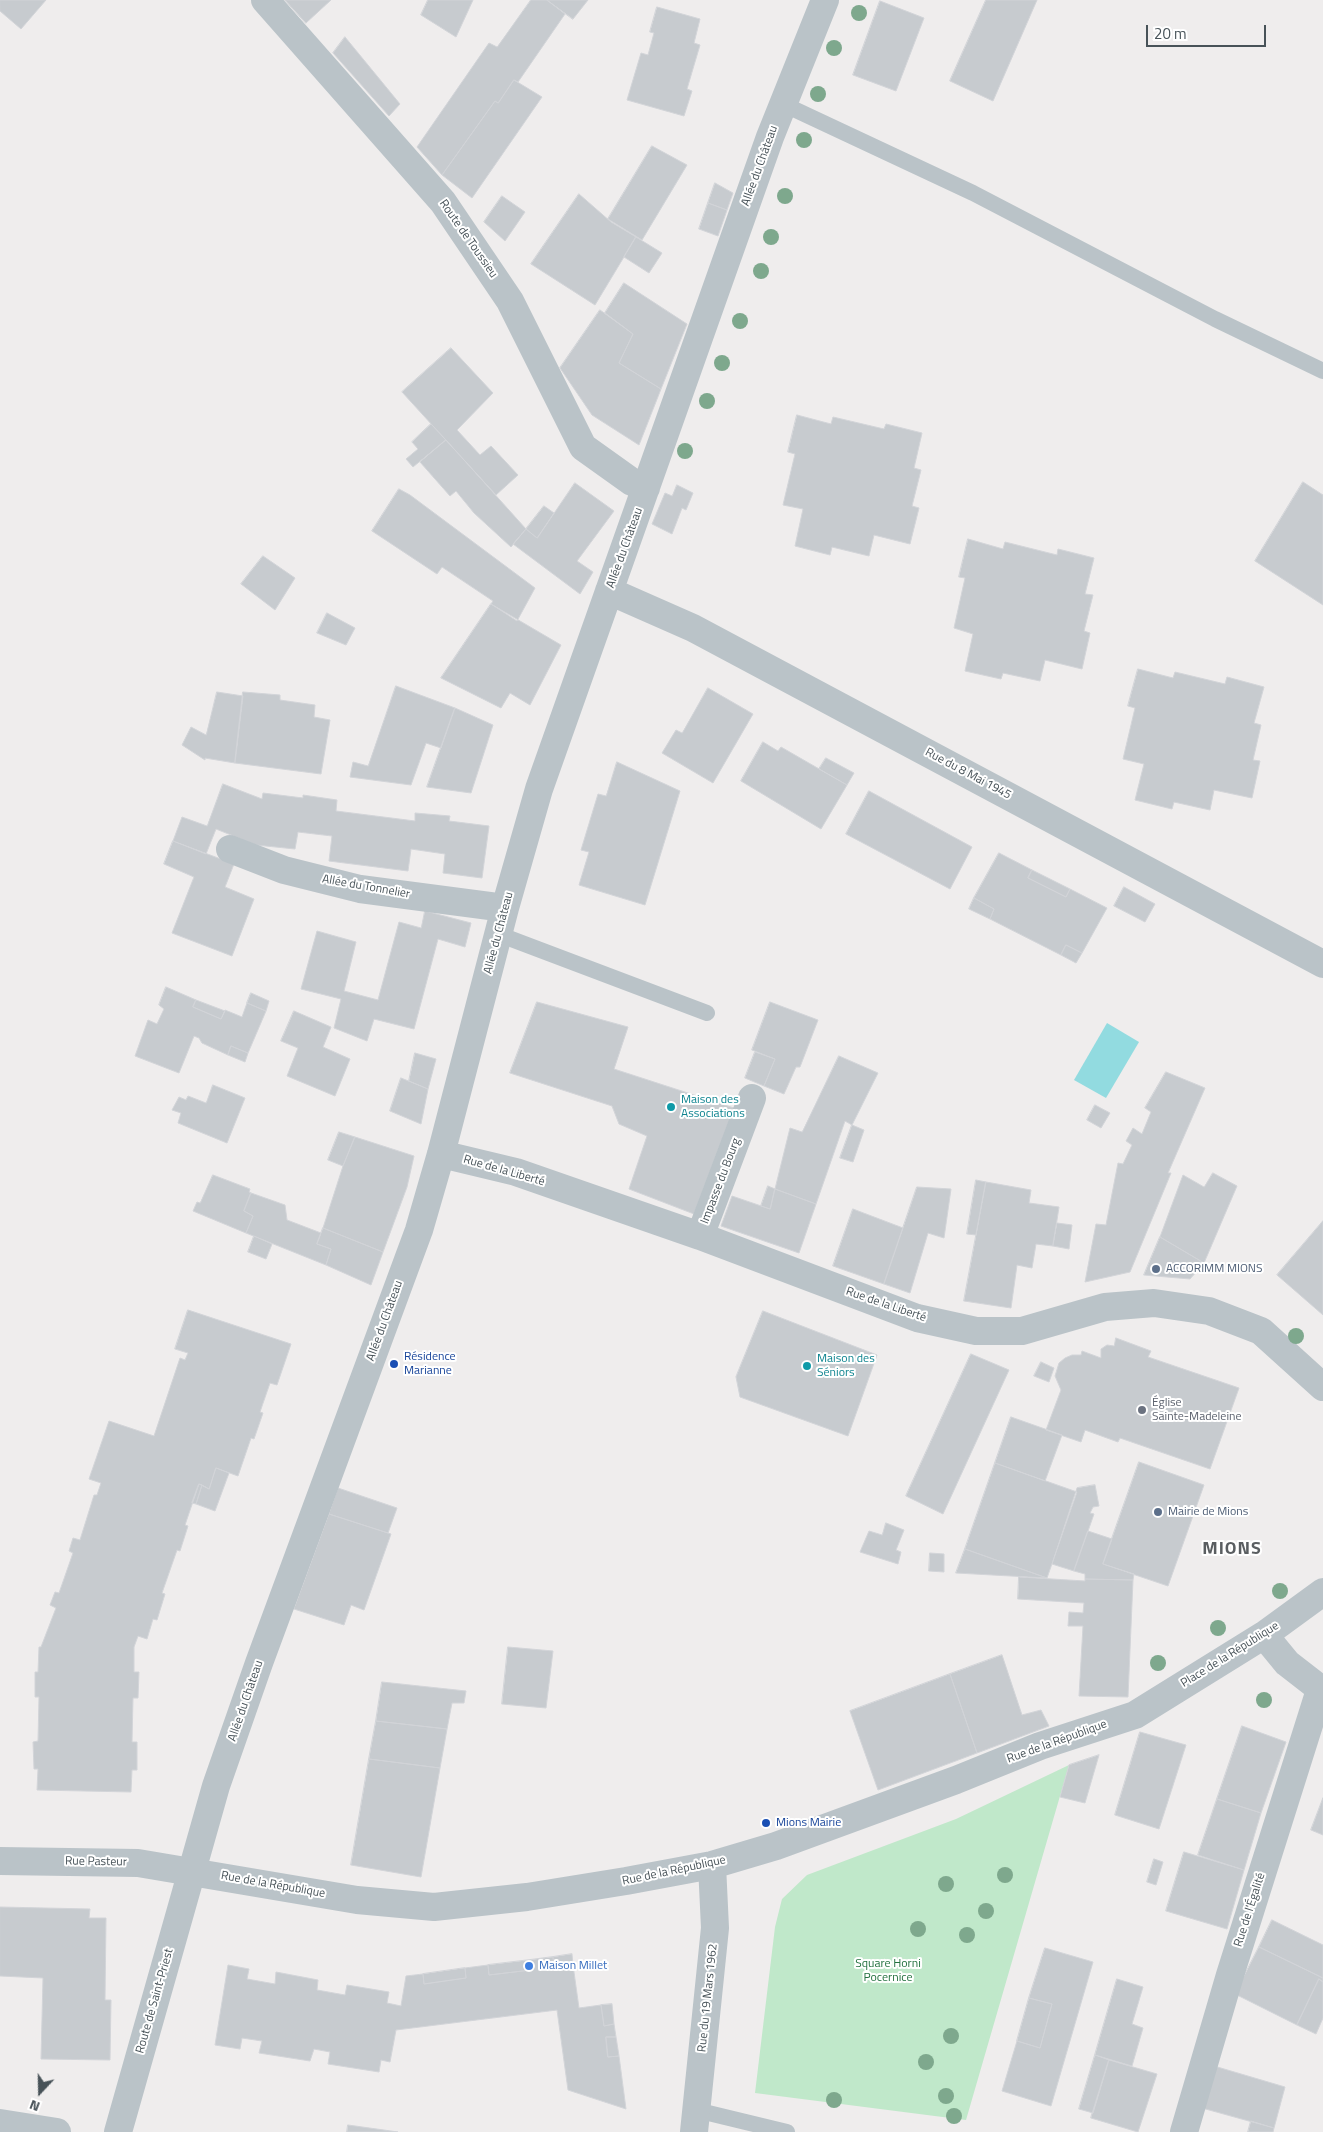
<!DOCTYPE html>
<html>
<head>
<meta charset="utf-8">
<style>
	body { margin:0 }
	#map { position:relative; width:1323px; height:2132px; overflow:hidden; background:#efeded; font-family:"Titillium Web",sans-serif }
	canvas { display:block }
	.north { position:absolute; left:15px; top:2067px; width:50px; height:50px; -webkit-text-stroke:4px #fff; paint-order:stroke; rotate:201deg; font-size:14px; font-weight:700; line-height:20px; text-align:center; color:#475258 }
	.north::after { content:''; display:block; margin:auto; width:18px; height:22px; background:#475258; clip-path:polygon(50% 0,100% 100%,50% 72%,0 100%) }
	.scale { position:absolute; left:1146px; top:25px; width:120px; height:22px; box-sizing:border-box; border:2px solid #475258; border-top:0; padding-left:6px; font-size:15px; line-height:18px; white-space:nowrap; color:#475258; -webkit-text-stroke:4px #fff; paint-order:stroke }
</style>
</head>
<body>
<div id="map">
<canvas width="1323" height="2132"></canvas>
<div class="north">N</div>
<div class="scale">20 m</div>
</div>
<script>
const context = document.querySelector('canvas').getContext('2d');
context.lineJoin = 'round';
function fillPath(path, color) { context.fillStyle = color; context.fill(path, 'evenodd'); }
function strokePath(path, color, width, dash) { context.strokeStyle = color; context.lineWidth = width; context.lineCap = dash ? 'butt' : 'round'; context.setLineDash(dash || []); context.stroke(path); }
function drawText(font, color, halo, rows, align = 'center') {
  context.font = font + ' "Titillium Web",sans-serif'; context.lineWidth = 4; context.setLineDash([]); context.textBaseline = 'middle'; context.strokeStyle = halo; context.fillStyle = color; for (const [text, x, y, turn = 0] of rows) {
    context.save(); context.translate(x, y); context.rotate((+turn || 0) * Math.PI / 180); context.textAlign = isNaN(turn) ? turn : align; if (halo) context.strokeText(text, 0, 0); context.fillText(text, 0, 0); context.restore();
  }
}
fillPath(new Path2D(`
	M1069,1765L966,2120L755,2093L775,1927L782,1899L807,1875L956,1819Z`), '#c0e8ca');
fillPath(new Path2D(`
	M1107,1023L1139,1042L1106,1098L1074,1080Z`), '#92dbe0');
const building = new Path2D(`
	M0,0H46L21,29L0,11Z
	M285,0H331L306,23Z
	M428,0H473L456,37L421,15Z
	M531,0H547L565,14L518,82L514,80L498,103L495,101L442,175L417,147L489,43L497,47Z
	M547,0H588L573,19Z
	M986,0H1037L993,101L950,81Z
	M880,1L924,18L896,91L853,75Z
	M657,7L700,19L694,43L700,45L687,89L692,91L684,116L627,100L641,53L648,55L654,33L650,32Z
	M345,37L400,104L389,116L333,53Z
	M514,80L542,97L472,198L442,175L495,101L498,103Z
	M652,146L687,165L642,240L608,219Z
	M715,183L733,193L727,210L708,203Z
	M579,194L611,222L636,237L595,305L531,264Z
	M502,196L525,212L505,241L484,222Z
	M708,203L727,210L718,236L699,229Z
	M636,237L662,253L649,273L624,257Z
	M624,283L687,324L661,389L619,363L633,334L605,313Z
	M600,310L633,334L619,363L661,389L639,445L592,415L560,368Z
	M451,348L493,393L457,430L480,455L491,446L518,475L496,495L402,392Z
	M797,415L831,424L833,417L884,429L886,424L922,433L914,468L921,470L912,506L919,508L910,544L874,535L869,556L832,547L830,555L795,546L803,509L783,505L795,454L788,452Z
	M431,424L446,440L413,467L406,459L418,449L412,442Z
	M446,440L526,529L511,547L474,513L456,491L450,496L420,462Z
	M1303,482L1323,495V605L1255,561Z
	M575,483L614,511L577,561L593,572L580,594L513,544L526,529L537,538Z
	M677,485L693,493L686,510L682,508L672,534L652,524L665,493L672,496Z
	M399,489L410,495L535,588L517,621L491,604L493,601L442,567L437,574L372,531Z
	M544,506L554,513L537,538L526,529Z
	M968,539L1003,549L1005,542L1057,555L1058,549L1094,558L1085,594L1093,595L1084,631L1090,633L1082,669L1045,660L1040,681L1003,673L1001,679L965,671L973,634L954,628L965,578L959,577Z
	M263,556L295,578L275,610L241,584Z
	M491,604L561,645L530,705L510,693L501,708L441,678Z
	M327,613L355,628L346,645L317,633Z
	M1138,669L1173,678L1175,672L1225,684L1227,677L1264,687L1254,723L1261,725L1253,760L1260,761L1252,798L1214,790L1210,810L1174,802L1172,809L1135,800L1144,764L1123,759L1135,708L1128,706Z
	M396,686L455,708L441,748L426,743L411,785L350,777L353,762L368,766Z
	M708,688L753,714L713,783L662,753L676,730L682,733Z
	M217,692L243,696L235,763L205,758V760L182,745L191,727L206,735Z
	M243,692L280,695V700L315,705L314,717L330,720L321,774L235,763Z
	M455,708L493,725L471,793L427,787Z
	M763,742L778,751L781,747L847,785L821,829L741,781Z
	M826,758L854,773L847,785L819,769Z
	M617,762L680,791L645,905L579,885L589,852L581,850L598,794L606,796Z
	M223,784L262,799L263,793L303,798V795L337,800L336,811L415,821V813L450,816L449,821L489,826L482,878L443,873L445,854L411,849L408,871L329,861L332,836L298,832L295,849L256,845L216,829L206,854L173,841L182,817L207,826Z
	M869,791L972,847L950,889L846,834Z
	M173,841L234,864L225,887L254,899L232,956L172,933L194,877L164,864Z
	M999,853L1032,870L1028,878L1066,897L1070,889L1107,908L1082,953L1066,945L1061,955L990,919L994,909L974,898Z
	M1032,870L1070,889L1066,897L1028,878Z
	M1124,887L1155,904L1145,922L1114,906Z
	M974,898L994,909L990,919L969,909Z
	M425,911L471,923L465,947L438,939L414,1029L374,1019L367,1041L334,1028L341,999L301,989L317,931L356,942L344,991L378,1000L399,922L421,928Z
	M1066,945L1082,953L1076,963L1061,955Z
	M166,987L196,1000L193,1007L221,1019L225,1010L242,1017L247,1003L266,1011L248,1053L231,1046L228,1055L202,1043L199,1038L194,1036L179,1073L135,1056L148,1020L157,1024L164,1009L159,1005Z
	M251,993L269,1001L266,1011L247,1003Z
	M196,1000L225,1011L221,1019L193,1007Z
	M537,1002L628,1027L614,1069L734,1108L694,1214L629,1189L647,1136L619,1124L612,1106L510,1073Z
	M770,1002L818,1020L800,1067H796L784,1094L764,1086L775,1059L752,1050Z
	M294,1011L331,1027L323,1047L350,1059L335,1096L287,1076L298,1048L281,1041Z
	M231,1046L248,1053L245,1062L228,1055Z
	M755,1052L775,1059L764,1086L745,1078Z
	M415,1053L436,1059L428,1089L409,1081Z
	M839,1056L878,1073L852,1125L845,1121L816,1204L775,1189L790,1128L802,1132Z
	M1166,1072L1205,1088L1168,1173H1171L1130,1272L1085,1282L1096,1224L1106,1225L1118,1163L1123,1164L1132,1145L1126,1141L1133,1128L1142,1134L1151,1112L1145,1108Z
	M401,1078L428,1089L421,1124L390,1111Z
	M213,1085L245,1098L227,1143L178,1123L181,1113L172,1110L179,1097L186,1100L188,1096L206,1103Z
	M1095,1105L1110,1113L1101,1128L1087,1120Z
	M852,1125L864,1130L853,1162L840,1158Z
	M339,1132L355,1137L343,1166L328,1160Z
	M355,1137L414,1156L407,1187L383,1252L323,1228L343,1166Z
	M1213,1173L1237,1186L1204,1263L1160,1237L1183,1175L1204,1187Z
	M213,1175L250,1189L249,1192L251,1193L244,1211L253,1216L246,1233L193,1211L197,1202L200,1203Z
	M976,1180L986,1182L976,1235L967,1234Z
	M986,1182L1031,1190L1029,1203L1059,1207L1053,1246L1036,1244L1032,1268L1017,1265L1011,1308L964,1301Z
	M768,1186L775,1189L770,1209L761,1206Z
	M917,1187L951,1189L944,1238L928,1233L910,1293L884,1284Z
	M775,1189L816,1204L799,1253L721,1226L732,1196L770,1209Z
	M251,1193L285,1205L287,1220L321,1233L317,1244L331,1249L326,1265L246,1233L253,1216L244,1211Z
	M853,1209L903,1228L884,1284L833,1266Z
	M1323,1221V1315L1277,1275Z
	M1057,1223L1072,1225L1069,1249L1053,1246Z
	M323,1228L383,1252L371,1285L326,1265L331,1249L317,1244Z
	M254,1236L272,1244L266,1259L248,1252Z
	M1160,1237L1204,1263L1190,1279L1144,1275Z
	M188,1310L291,1344L277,1385L270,1383L260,1412L263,1413L254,1439L251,1438L238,1476L216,1468L209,1489L199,1484L185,1525L188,1526L180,1551L177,1550L162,1593L165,1594L157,1620L153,1619L147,1639L138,1636L134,1647V1672H139L138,1698H133L132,1742H137V1770H132L131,1792L37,1790L38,1769H34L33,1742L38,1741L39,1697H35V1672H38L39,1647H41L56,1608L50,1605L55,1592L59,1593L73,1553L69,1551L73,1538L80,1540L94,1495H97L101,1483L89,1479L109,1421L154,1436L180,1358L185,1360L188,1353L175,1349Z
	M763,1311L877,1355L848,1436L740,1397L736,1377Z
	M1116,1338L1151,1351L1148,1357L1239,1388L1210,1469L1120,1438L1118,1442L1085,1430L1081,1442L1046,1430L1061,1390L1055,1376L1059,1363L1065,1358L1072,1355H1081L1082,1351L1101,1358V1349L1107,1345L1114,1346Z
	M971,1354L1009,1370L943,1514L906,1496Z
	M1041,1362L1054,1368L1049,1382L1034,1376Z
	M1011,1417L1062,1435L1045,1481L995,1463Z
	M1139,1462L1204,1485L1168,1586L1103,1564Z
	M995,1463L1077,1492L1047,1578L965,1549Z
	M216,1468L229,1473L215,1511L196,1504L202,1485L209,1489Z
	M199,1484L202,1485L196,1504L192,1503Z
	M1095,1485L1099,1506L1093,1507L1090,1513L1094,1514L1074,1571L1052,1564L1077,1488Z
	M338,1488L397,1508L388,1533L329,1514Z
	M329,1514L391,1534L364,1610L351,1605L344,1625L294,1609Z
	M886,1523L904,1530L896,1550L901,1552L898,1564L860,1552L869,1531L882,1535Z
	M1088,1531L1112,1539L1103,1564L1134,1574L1133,1580L1085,1579V1574L1074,1571Z
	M965,1549L1047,1578L956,1573Z
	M930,1553L944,1554V1572L929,1571Z
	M1019,1577L1085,1581V1579L1133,1580L1128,1697L1079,1696L1083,1626H1068L1069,1612L1083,1613L1084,1603L1018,1599Z
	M508,1647L553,1651L546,1708L502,1704Z
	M1002,1655L1022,1715L1041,1710L1049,1726L977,1753L950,1674Z
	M950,1674L977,1753L878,1790L850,1711Z
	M382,1682L466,1691L464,1703H452L447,1729L376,1721Z
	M376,1721L447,1729L440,1768L369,1759Z
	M1242,1726L1286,1742L1261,1813L1217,1799Z
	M1140,1732L1186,1745L1159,1829L1115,1815Z
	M1099,1755L1085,1803L1060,1797L1069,1765Z
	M369,1759L440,1768L421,1877L351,1865Z
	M1323,1798V1835L1311,1830Z
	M1217,1799L1261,1813L1244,1870L1198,1855Z
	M1184,1852L1244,1870L1227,1929L1166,1911Z
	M1154,1859L1163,1862L1156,1885L1147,1882Z
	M0,1907L90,1909L89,1918H106L105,2000H111L110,2060L41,2059L43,1978L0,1976Z
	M1272,1920L1323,1945V1978L1259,1947Z
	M1259,1947L1323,1978V1982L1319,1979L1297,2025L1235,1994Z
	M1045,1948L1093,1962L1051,2106L1002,2091L1017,2041L1040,2048L1052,2004L1029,1998Z
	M572,1954L573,1965L554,1968L553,1957Z
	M553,1957L554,1968L573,1965L579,2008L601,2005L604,2026L614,2024L616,2037H606L608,2057L619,2056L626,2109L568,2090L557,2010L396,2030L390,2062L381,2060L379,2072L328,2064L330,2052L314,2049L310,2061L259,2053L262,2041L242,2038L240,2049L215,2045L228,1965L249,1969L247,1979L275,1984L276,1972L318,1980L317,1990L345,1995L347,1985L389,1992L387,2003L401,2006L406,1976L423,1974L424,1984L466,1978L465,1968L488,1965L489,1975L531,1970L530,1960Z
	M530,1960L531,1970L489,1975L488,1965Z
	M465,1968L466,1978L424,1984L423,1974Z
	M1117,1979L1143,1987L1132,2024L1143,2028L1132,2066L1095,2055Z
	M1319,1979L1323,1982V2018L1316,2034L1297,2025Z
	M1029,1998L1052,2004L1040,2048L1017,2041Z
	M612,2004L614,2024L604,2026L601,2005Z
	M606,2037H616L619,2056L608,2057Z
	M1095,2055L1109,2060L1093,2113L1079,2109Z
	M1109,2060L1157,2074L1138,2132L1091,2118Z
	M1214,2066L1285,2087L1274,2128L1202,2108Z
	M1251,2121L1274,2128L1273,2132H1248Z
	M348,2125L398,2132H347Z`);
fillPath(building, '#c7cbcf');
strokePath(building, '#d2d4d8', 1);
strokePath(new Path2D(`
	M783,104L973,193L1215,319L1323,371
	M498,934L707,1013
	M696,2110L787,2132`), '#bac3c8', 16);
strokePath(new Path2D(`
	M265,0L443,202L510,301L583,447L632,482L646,488
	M609,591L693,628L1323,964
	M230,849L284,870L360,889L505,908
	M441,1154L516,1172L700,1236L917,1318L976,1331H1022L1105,1307L1154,1303L1209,1311L1261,1331L1323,1387
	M700,1236L752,1098
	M1264,1635L1287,1663L1323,1691
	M0,1861L138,1863L357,1900L434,1907L527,1897L626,1881L712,1865L776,1846L956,1780L1040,1746L1135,1715L1264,1635L1323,1592
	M0,2123L57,2132
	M118,2132L216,1786L259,1663L419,1230L441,1154L505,908L539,789L770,137L825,0
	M694,2132L715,1928L712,1865
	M1184,2132L1230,1975L1320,1690`), '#bac3c8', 28);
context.fillStyle = '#7ea88d';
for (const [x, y] of [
	[859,13],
	[834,48],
	[818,94],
	[804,140],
	[785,196],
	[771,237],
	[761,271],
	[740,321],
	[722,363],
	[707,401],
	[685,451],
	[1296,1336],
	[1280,1591],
	[1218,1628],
	[1158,1663],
	[1264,1700],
	[1005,1875],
	[946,1884],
	[986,1911],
	[918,1929],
	[967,1935],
	[951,2036],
	[926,2062],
	[946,2096],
	[834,2100],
	[954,2116]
]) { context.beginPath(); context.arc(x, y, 8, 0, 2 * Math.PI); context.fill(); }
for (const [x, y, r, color] of [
	[671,1107,5,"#0f9aa8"],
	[1156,1269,5,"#5c6f8a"],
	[394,1364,5,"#1a4fb4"],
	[807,1366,5,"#0f9aa8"],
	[1142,1410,5,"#6b7280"],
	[1158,1512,5,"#5c6f8a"],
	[766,1823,5,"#1a4fb4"],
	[529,1966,5,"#3f7fe0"]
]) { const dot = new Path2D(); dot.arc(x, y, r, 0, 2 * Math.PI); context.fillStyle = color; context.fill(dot); strokePath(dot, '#fff', 2); }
drawText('12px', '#475258', '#fff', [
	["Allée du Château",760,166,-70],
	["Route de Toussieu",468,239,55],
	["Allée du Château",625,548,-70],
	["Rue du 8 Mai 1945",968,774,28],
	["Allée du Tonnelier",366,887,10],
	["Allée du Château",499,933,-75],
	["Rue de la Liberté",504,1171,16],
	["Impasse du Bourg",721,1181,-69],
	["Rue de la Liberté",886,1305,19],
	["Allée du Château",385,1321,-70],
	["Place de la République",1230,1655,-32],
	["Allée du Château",246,1701,-71],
	["Rue de la République",1057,1742,-20],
	["Rue Pasteur",96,1862,1],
	["Rue de la République",674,1871,-12],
	["Rue de la République",273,1885,10],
	["Rue de l'Égalité",1250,1910,-72],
	["Rue du 19 Mars 1962",708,1998,-84],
	["Route de Saint-Priest",155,2001,-74]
]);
drawText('12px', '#0d838f', '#fff', [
	["Maison des",681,1100],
	["Associations",681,1114],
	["Maison des",817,1359],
	["Séniors",817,1373]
], 'left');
drawText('12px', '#4e5e75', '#fff', [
	["ACCORIMM MIONS",1166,1269],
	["Mairie de Mions",1168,1512]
], 'left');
drawText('12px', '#164399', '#fff', [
	["Résidence",404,1357],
	["Marianne",404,1371],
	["Mions Mairie",776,1823]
], 'left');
drawText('12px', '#5b616d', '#fff', [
	["Église",1152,1403],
	["Sainte-Madeleine",1152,1417]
], 'left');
drawText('12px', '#22703e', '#fff', [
	["Square Horni",888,1964],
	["Pocernice",888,1978]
]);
drawText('12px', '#366cbe', '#fff', [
	["Maison Millet",539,1966]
], 'left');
context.letterSpacing = '1px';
drawText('bold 18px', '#5a5e61', '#fff', [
	["MIONS",1232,1550]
]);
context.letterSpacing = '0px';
</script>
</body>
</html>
